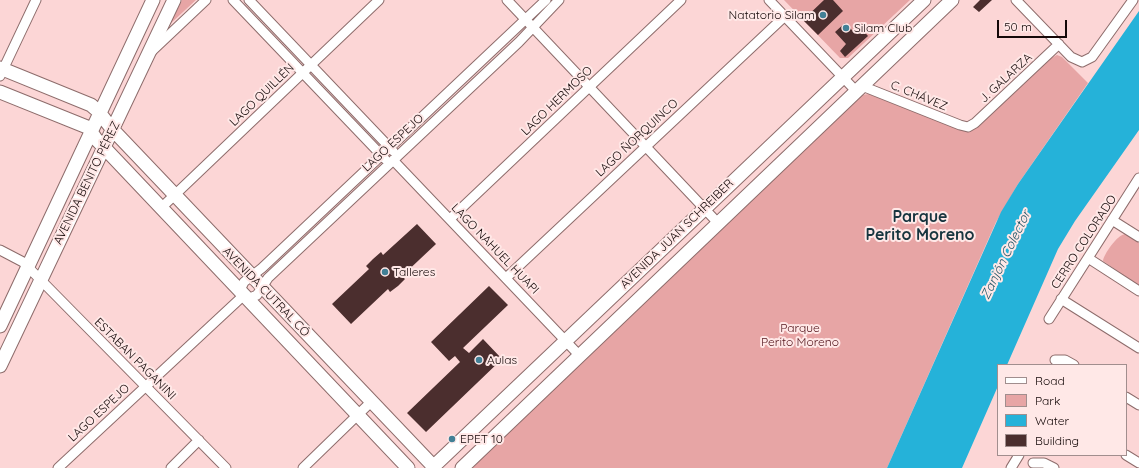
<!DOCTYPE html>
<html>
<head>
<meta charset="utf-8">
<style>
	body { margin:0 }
	#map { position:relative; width:1139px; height:468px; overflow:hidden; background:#fcd6d6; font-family:Quicksand,sans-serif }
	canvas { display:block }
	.legend { position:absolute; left:997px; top:364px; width:130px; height:92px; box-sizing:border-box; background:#ffe8e7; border:1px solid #a18e8e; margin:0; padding:5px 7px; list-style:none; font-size:12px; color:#140808 }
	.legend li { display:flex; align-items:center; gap:8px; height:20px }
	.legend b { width:20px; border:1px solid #a18e8e }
	.scale { position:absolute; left:997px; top:20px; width:70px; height:18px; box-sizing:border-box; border:2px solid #140808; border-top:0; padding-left:5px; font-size:12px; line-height:14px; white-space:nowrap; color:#140808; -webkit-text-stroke:3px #ffe8e7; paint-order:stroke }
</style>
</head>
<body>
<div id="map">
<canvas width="1139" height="468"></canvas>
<ul class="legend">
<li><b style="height:5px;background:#fff"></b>Road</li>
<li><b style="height:11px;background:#e7a5a5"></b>Park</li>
<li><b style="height:11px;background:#25b2d9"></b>Water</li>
<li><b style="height:11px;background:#4b2e2e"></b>Building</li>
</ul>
<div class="scale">50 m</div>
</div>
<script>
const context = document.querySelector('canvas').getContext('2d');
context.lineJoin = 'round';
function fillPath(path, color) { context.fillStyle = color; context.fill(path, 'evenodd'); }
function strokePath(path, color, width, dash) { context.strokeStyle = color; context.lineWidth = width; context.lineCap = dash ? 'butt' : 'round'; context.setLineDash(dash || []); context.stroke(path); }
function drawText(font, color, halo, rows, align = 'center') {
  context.font = font + ' Quicksand,sans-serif'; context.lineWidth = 4; context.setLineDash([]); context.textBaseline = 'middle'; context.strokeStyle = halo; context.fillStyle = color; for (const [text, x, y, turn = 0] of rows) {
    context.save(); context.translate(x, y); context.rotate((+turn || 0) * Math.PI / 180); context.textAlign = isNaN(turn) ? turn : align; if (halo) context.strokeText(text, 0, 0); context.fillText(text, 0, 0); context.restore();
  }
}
fillPath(new Path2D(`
	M182,0H196L170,24Z
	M784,0H910L848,58H840Z
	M1057,55L1062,57L1088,83L1018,184L996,222L887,468H467L861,95L869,94L958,129L968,131L978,127L1051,58Z
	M1125,234L1139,243V286L1103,261C1104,254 1117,235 1125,234Z`), '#e7a5a5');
fillPath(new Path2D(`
	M1139,11V130L1075,221L1058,249L1007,365H998V386L962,468H887L1001,212L1018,184Z`), '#25b2d9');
fillPath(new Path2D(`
	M824,0H833L843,11L818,35L803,20Z
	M980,0H992L979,12L973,7Z
	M845,23L854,32L860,27L868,36L845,57L840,51L846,44L835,32Z
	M417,224L436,244L402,276L405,279L398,286L390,292L388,289L351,324L332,304L369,269L366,266L373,259L381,252L383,255Z
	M489,286L508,305L463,348L469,353L483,339L502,359L426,432L407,413L460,362L455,356L449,361L431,342Z`), '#4b2e2e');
const street = new Path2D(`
	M233,0L385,159
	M249,0L393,151
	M507,0L718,223
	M546,0L262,268L244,282L241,288L244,295L250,298L257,295L268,278L519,42L559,0
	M769,0L856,91
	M1016,0L1071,57L1082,62L1092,57L1133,0
	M152,51L206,0
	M0,76L36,0
	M862,86L960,125L968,127L975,123L1059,44
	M393,160L579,355
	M161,208L379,0
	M450,219L681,0
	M1112,220L1139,237
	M0,250L23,262L226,468
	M1088,258L1139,291
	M506,278L785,16
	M1061,299L1139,348
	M1049,319L1139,178
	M1055,360H1065L1074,365
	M1126,397L1139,405
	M1126,455L1139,463
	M1033,463H1044L1054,468
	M58,468L244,295
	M171,468L199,440
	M303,468L371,402
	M1011,468L1019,455`);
const secondary = new Path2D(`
	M0,68L91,105L98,111L113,130L435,468
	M0,92L92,129V133L96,139L408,468
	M0,326L153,0
	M0,366L174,0
	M432,468L924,0
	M462,468L952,0`);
strokePath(street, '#8d6c6b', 11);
strokePath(secondary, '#8d6c6b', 15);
strokePath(street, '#fff', 9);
strokePath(secondary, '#fff', 13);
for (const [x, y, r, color] of [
	[823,15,4,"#428096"],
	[846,28,4,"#428096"],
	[385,272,4,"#428096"],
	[479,360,4,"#428096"],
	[452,439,4,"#428096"]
]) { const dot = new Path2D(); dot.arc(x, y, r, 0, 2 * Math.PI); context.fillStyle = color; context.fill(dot); strokePath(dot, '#ffe8e7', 1.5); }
drawText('12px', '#140808', '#ffe8e7', [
	["Natatorio Silam",815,15,"right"],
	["Silam Club",854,28],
	["Talleres",393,272],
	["Aulas",487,360],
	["EPET 10",460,439]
], 'left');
drawText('12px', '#140808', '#ffe8e7', [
	["J. GALARZA",1006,78,-43],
	["LAGO QUILLÉN",262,95,-44],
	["C. CHÁVEZ",919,96,22],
	["LAGO HERMOSO",557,101,-44],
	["LAGO ÑORQUINCO",637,138,-43],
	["LAGO ESPEJO",393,143,-43],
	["AVENIDA BENITO PÉREZ",87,183,-64],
	["AVENIDA JUAN SCHREIBER",677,234,-44],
	["CERRO COLORADO",1084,242,-57],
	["LAGO NAHUEL HUAPI",495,249,46],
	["AVENIDA CUTRAL CÓ",266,292,46],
	["ESTABAN PAGANINI",135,359,45],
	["LAGO ESPEJO",99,413,-43]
]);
drawText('12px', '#511219', '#ffe8e7', [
	["Parque",800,328],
	["Perito Moreno",800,342]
]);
drawText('italic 13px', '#215567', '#ffe8e7', [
	["Zanjón Colector",1006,255,-64]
]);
drawText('bold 16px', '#17353f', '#ffe8e7', [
	["Parque",920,217],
	["Perito Moreno",920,235]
]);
</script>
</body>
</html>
